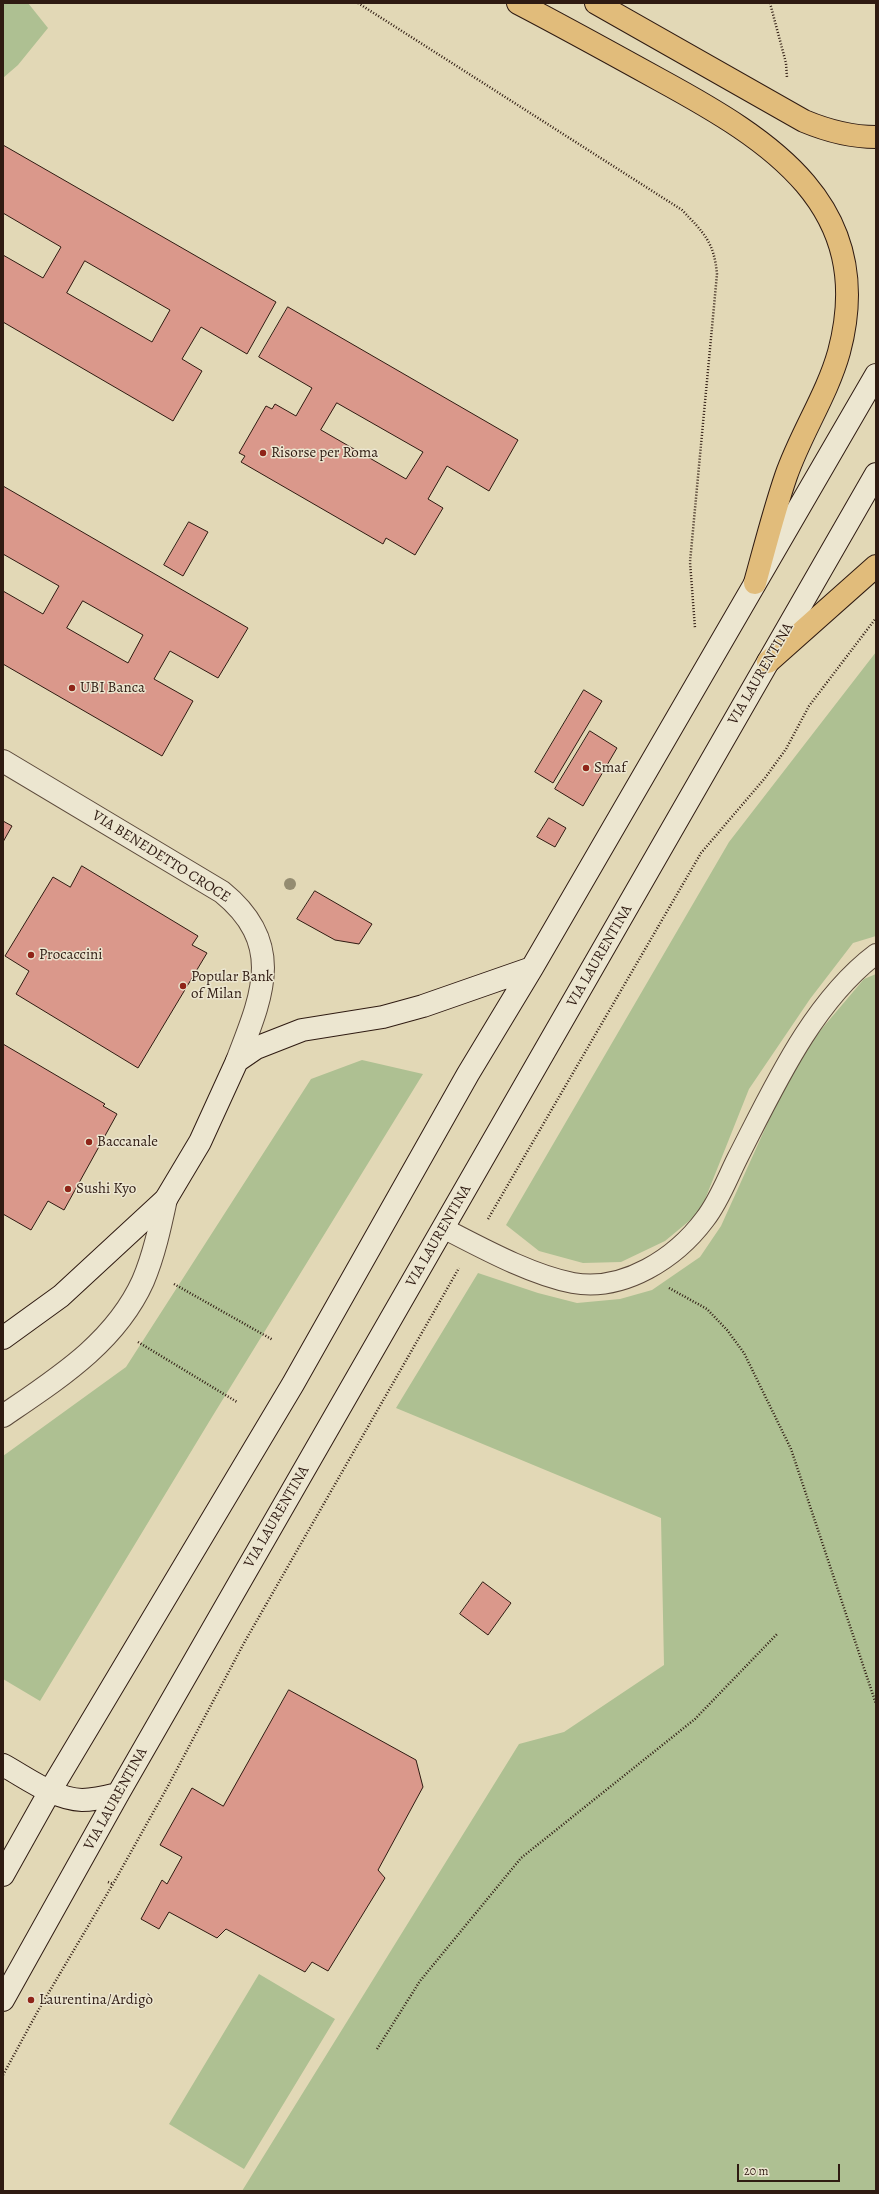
<!DOCTYPE html>
<html>
<head>
<meta charset="utf-8">
<style>
	body { margin:0 }
	#map { position:relative; width:879px; height:2194px; overflow:hidden; background:#e2d8b6; font-family:Alegreya,serif }
	canvas { display:block }
	.frame { position:absolute; inset:0; border:4px solid #2f1b12; pointer-events:none }
	.scale { position:absolute; left:737px; top:2164px; width:103px; height:18px; box-sizing:border-box; border:2px solid #2f1b12; border-top:0; padding-left:5px; font-size:12px; line-height:14px; white-space:nowrap; color:#2f1b12; -webkit-text-stroke:3px #ece6d0; paint-order:stroke }
</style>
</head>
<body>
<div id="map">
<canvas width="879" height="2194"></canvas>
<div class="frame"></div>
<div class="scale">20 m</div>
</div>
<script>
const context = document.querySelector('canvas').getContext('2d');
context.lineJoin = 'round';
function fillPath(path, color) { context.fillStyle = color; context.fill(path, 'evenodd'); }
function strokePath(path, color, width, dash) { context.strokeStyle = color; context.lineWidth = width; context.lineCap = dash ? 'butt' : 'round'; context.setLineDash(dash || []); context.stroke(path); }
function drawText(font, color, halo, rows, align = 'center') {
  context.font = font + ' Alegreya,serif'; context.lineWidth = 3; context.setLineDash([]); context.textBaseline = 'middle'; context.strokeStyle = halo; context.fillStyle = color; for (const [text, x, y, turn = 0] of rows) {
    context.save(); context.translate(x, y); context.rotate((+turn || 0) * Math.PI / 180); context.textAlign = isNaN(turn) ? turn : align; if (halo) context.strokeText(text, 0, 0); context.fillText(text, 0, 0); context.restore();
  }
}
fillPath(new Path2D(`
	M3,3H28L48,28L18,65L3,78Z
	M876,652V936L853,943L810,999L749,1089L700,1212L665,1241L621,1262L583,1263L539,1251L506,1225L729,842Z
	M876,974V2191H242L519,1744L564,1732L664,1665L661,1518L396,1408L478,1273L538,1293L577,1303L620,1299L652,1290L700,1257L721,1226L783,1089L819,1032L864,979Z
	M362,1060L423,1074L212,1417L40,1701L3,1679V1456L126,1367L311,1079Z
	M259,1974L335,2019L244,2169L169,2124Z`), '#aec092');
const building = new Path2D(`
	M3,145L276,302L247,354L201,327L182,359L202,371L173,421L3,322V255L43,278L61,247L3,213ZM85,261L170,310L152,342L67,293Z
	M288,307L518,440L489,491L447,466L428,499L443,508L415,555L386,538L383,544L241,462L245,456L239,453L266,406L272,409L275,404L296,416L312,388L259,357ZM337,403L423,452L406,479L321,430Z
	M3,486L248,628L218,678L170,651L154,679L193,701L162,756L3,664V591L43,614L59,586L3,554ZM83,601L143,635L128,663L67,628Z
	M189,522L208,532L183,576L164,565Z
	M584,690L602,701L553,783L535,772Z
	M590,731L617,748L583,806L555,789Z
	M549,818L566,828L555,847L537,837Z
	M3,821L12,826L3,842Z
	M82,866L198,936L192,945L207,953L138,1068L16,994L29,971L5,956L53,877L70,887Z
	M315,891L372,924L359,944L335,940L297,919Z
	M3,1044L105,1104L103,1106L117,1114L64,1210L48,1201L31,1230L3,1214Z
	M483,1582L511,1603L488,1635L460,1614Z
	M289,1690L416,1760L423,1787L378,1870L385,1878L328,1971L312,1962L305,1972L226,1929L217,1938L169,1912L159,1929L141,1919L162,1880L167,1884L182,1857L160,1845L192,1788L223,1806Z`);
fillPath(building, '#da988b');
strokePath(building, '#2f1b12', 1);
const lane = new Path2D(`
	M443,1228C482,1248 531,1275 573,1283C624,1292 676,1258 705,1219C719,1201 727,1179 737,1159C773,1089 812,1002 876,954`);
const street = new Path2D(`
	M3,761L222,892C286,944 262,996 237,1061
	M3,1416C57,1379 115,1343 143,1281C154,1255 160,1227 166,1199`);
const secondary = new Path2D(`
	M3,1338L61,1296L166,1199L200,1142L237,1061L256,1048L302,1030L383,1017L423,1006L532,968
	M3,1765C27,1778 54,1799 82,1800C94,1800 106,1797 118,1794
	M3,1875L50,1791L293,1384L468,1074L532,968L876,375
	M3,2000L118,1794L876,474`);
const highway = new Path2D(`
	M518,3C566,28 613,54 660,80C770,140 878,206 839,352C827,395 801,433 786,476C774,511 765,547 755,583
	M596,3L804,121C828,131 850,137 876,137
	M768,662L876,566`);
strokePath(lane, '#5c4a3b', 22);
strokePath(street, '#5c4a3b', 24);
strokePath(secondary, '#2f1b12', 24);
strokePath(highway, '#2f1b12', 24);
strokePath(new Path2D(`
	M358,3L682,210C704,233 714,242 717,274L690,562L695,628
	M770,3L786,63L787,78
	M488,1219L701,853L765,778L786,749L809,706L876,618
	M174,1284L273,1340
	M669,1288L707,1309L727,1330L744,1353L791,1449L876,1704
	M138,1342L237,1402
	M108,1882L113,1884
	M377,2049L420,1981L521,1858L695,1719L778,1633
	M3,2075L39,2009L113,1884L168,1786L244,1643L459,1268`), '#2f1b12', 2.5, [1, 2]);
strokePath(lane, '#ece6d0', 20);
strokePath(street, '#ece6d0', 22);
strokePath(secondary, '#ece6d0', 22);
strokePath(highway, '#e1bc7b', 22);
context.fillStyle = '#948c71';
for (const [x, y] of [
	[290,884]
]) { context.beginPath(); context.arc(x, y, 6, 0, 2 * Math.PI); context.fill(); }
for (const [x, y, r, color] of [
	[263,453,4,"#8f2418"],
	[72,688,4,"#8f2418"],
	[586,768,4,"#8f2418"],
	[31,955,4,"#8f2418"],
	[183,986,4,"#8f2418"],
	[89,1142,4,"#8f2418"],
	[68,1189,4,"#8f2418"],
	[31,2000,4,"#8f2418"]
]) { const dot = new Path2D(); dot.arc(x, y, r, 0, 2 * Math.PI); context.fillStyle = color; context.fill(dot); strokePath(dot, '#ece6d0', 1.5); }
drawText('15px', '#2f1b12', '#ece6d0', [
	["Risorse per Roma",271,453],
	["UBI Banca",80,688],
	["Smaf",594,768],
	["Procaccini",39,955],
	["Popular Bank",191,977],
	["of Milan",191,994],
	["Baccanale",97,1142],
	["Sushi Kyo",76,1189],
	["Laurentina/Ardigò",39,2000]
], 'left');
drawText('15px', '#2f1b12', '#ece6d0', [
	["VIA LAURENTINA",761,674,-60],
	["VIA BENEDETTO CROCE",161,857,32],
	["VIA LAURENTINA",600,956,-60],
	["VIA LAURENTINA",439,1236,-60],
	["VIA LAURENTINA",277,1517,-60],
	["VIA LAURENTINA",116,1799,-61]
]);
</script>
</body>
</html>
